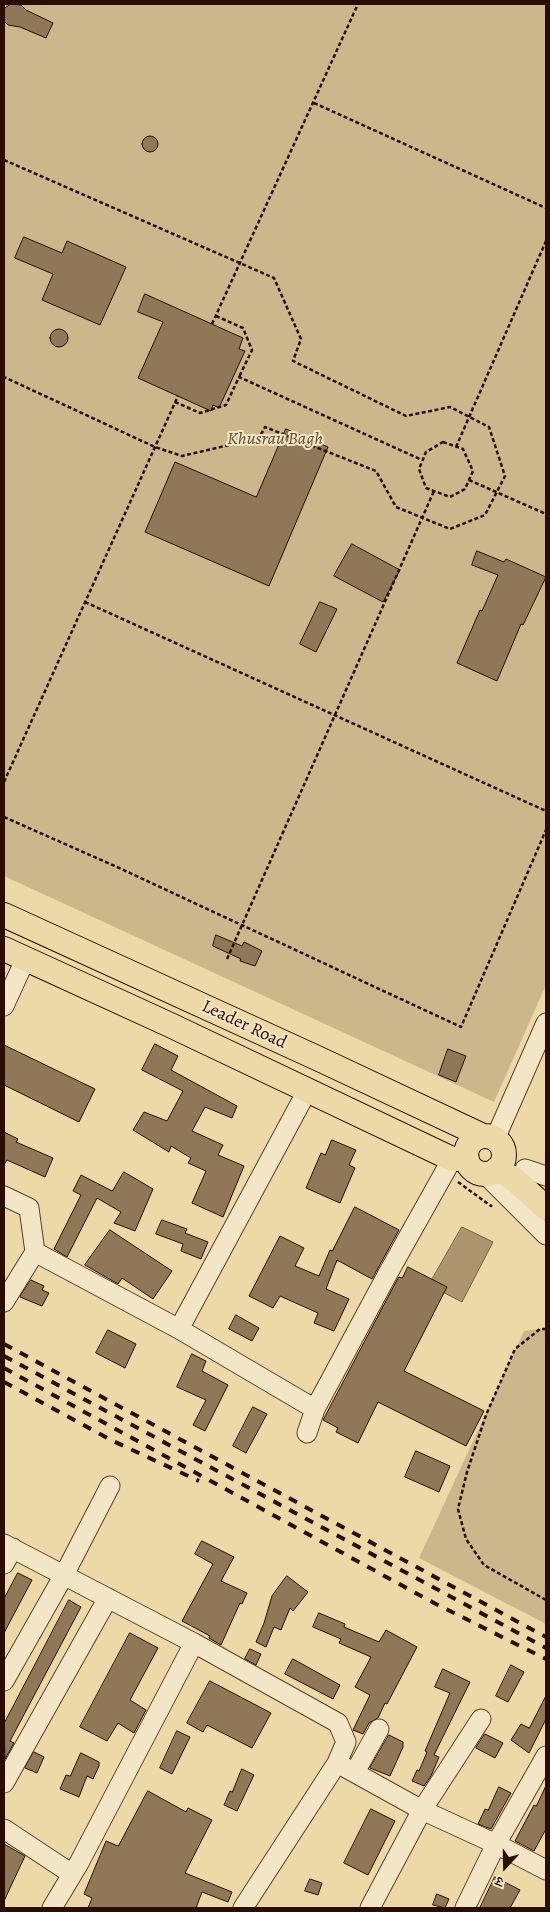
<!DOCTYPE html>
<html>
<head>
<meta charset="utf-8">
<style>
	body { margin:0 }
	#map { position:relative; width:550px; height:1912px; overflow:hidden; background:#edd9a7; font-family:Alegreya,"Noto Serif Devanagari",serif }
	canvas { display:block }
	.frame { position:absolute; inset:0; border:5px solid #2b0d00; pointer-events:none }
	.north { position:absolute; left:480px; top:1842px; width:50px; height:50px; -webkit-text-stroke:4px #f3e6c6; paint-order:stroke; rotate:201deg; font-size:14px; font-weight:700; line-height:20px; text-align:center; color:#2b0d00 }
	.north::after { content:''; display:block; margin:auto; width:18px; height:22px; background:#2b0d00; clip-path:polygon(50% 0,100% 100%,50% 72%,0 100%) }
</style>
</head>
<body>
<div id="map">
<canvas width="550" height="1912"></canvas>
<div class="frame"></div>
<div class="north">उ</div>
</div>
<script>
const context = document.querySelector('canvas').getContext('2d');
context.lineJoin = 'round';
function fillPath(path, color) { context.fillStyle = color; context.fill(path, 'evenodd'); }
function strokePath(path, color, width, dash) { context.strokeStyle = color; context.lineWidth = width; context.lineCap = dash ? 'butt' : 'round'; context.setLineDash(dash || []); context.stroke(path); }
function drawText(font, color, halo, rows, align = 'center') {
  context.font = font + ' Alegreya,serif'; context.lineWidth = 4; context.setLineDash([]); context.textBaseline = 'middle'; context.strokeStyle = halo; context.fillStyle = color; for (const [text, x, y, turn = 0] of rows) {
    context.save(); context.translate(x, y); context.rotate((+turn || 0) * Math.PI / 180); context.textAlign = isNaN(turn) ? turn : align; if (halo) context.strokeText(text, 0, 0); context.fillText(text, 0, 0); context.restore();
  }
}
fillPath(new Path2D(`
	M4,4H546V985L494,1102L4,876Z
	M546,1328V1624L419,1558L524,1331Z`), '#ccb68b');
const water = new Path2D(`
	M462,1227L493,1242L462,1302L429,1285Z`);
fillPath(water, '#ab946e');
strokePath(water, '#785e42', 1);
const building = new Path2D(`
	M11,4L21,5L26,10L53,23L46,38L20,27L8,25L4,21V9Z
	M142 144a8 8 0 1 1 16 0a8 8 0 1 1-16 0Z
	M24,237L62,253L67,241L126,267L100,325L42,300L53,274L15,258Z
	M145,294L243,338L239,349L245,351L219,408L213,405L211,411L138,378L163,322L138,312Z
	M50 338a9 9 0 1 1 18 0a9 9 0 1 1-18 0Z
	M286,429L328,447L269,586L145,532L175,462L256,497Z
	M352,544L400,570L383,602L334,576Z
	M477,551L504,562L506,559L546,577L523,625L521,624L497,681L457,663L480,610L482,611L498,575L472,565Z
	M320,602L337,609L316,652L300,644Z
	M216,935L242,946L244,942L262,951L255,966L240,961L241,959L213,946Z
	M155,1044L178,1056L171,1070L237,1106L232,1118L205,1107L192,1131L223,1145L218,1155L244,1166L223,1217L192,1203L206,1171L188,1163L191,1158L171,1146L169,1152L133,1130L144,1112L167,1121L183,1091L142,1070Z
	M4,1045L95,1089L79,1122L4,1085Z
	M448,1049L466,1056L456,1082L439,1075Z
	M4,1132L18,1139L16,1142L53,1158L45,1177L7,1160L4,1165Z
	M332,1140L356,1150L349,1165L355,1168L340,1203L306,1188L321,1153L325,1155Z
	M124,1172L153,1189L135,1231L114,1223L121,1212L97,1198L67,1257L54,1249L81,1195L73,1191L81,1175L112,1191Z
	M355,1207L399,1230L372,1279L337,1260L326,1289L349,1299L334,1331L314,1323L318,1313L280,1296L273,1308L249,1296L280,1236L304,1248L295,1266L319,1276L330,1250L332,1251Z
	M162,1220L187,1229L185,1233L208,1242L201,1259L181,1251L183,1244L156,1234Z
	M110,1230L172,1271L153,1299L122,1278L118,1284L85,1265Z
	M408,1267L447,1287L404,1371L484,1411L466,1446L378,1402L358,1443L336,1432L338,1428L323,1420L397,1280L399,1277L402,1278Z
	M31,1280L44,1286L42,1290L49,1293L42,1306L20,1297Z
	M236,1315L259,1328L252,1341L229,1329Z
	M108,1330L136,1344L125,1368L96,1353Z
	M192,1354L206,1361L202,1371L228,1385L205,1431L193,1425L206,1400L177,1387Z
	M253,1407L267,1414L246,1453L233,1446Z
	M416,1451L450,1466L439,1492L405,1477Z
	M202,1541L234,1557L221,1581L247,1593L242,1604L240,1603L221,1645L209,1638L210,1636L182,1621L213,1564L195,1554Z
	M18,1573L32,1580L4,1633V1599Z
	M287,1576L308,1592L293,1611L290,1608L281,1630L274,1627L266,1647L256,1642L264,1623L272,1596Z
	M69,1600L81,1607L10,1741L14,1743L5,1759L4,1724Z
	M319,1613L345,1624L344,1627L379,1642L386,1630L417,1647L387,1704L385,1703L378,1718L369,1723L363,1734L353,1730L370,1695L355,1687L371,1657L339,1643L341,1639L313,1627Z
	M130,1633L158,1648L130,1700L146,1710L134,1733L118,1723L107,1741L80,1727Z
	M250,1649L261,1654L256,1665L245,1659Z
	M293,1659L340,1685L333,1699L285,1674Z
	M511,1665L524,1672L508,1702L496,1696Z
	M443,1669L470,1682L434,1755L439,1757L431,1776L424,1786L412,1781L417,1770L419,1771L427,1752L425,1751L450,1693L435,1687Z
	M210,1681L271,1713L252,1748L207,1725L203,1732L187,1723Z
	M546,1696V1719L529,1753L511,1740L521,1724L529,1728Z
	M177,1731L190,1737L172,1774L160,1768Z
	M485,1734L503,1743L495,1758L476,1748Z
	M389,1735L403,1742V1747L390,1776L370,1768Z
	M34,1752L44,1757L37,1773L25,1768Z
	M81,1753L99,1762V1766L93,1779L87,1776L79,1797L60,1789L66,1775L70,1776Z
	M242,1769L254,1775L237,1811L224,1805L230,1791L232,1792Z
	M546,1786V1829L534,1851L515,1841L534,1805L536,1806Z
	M499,1787L511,1793L491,1829L478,1824L485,1809L488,1810Z
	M148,1791L186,1812L188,1808L212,1820L185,1873L232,1892L228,1902L202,1892L196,1908H88L92,1898L84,1894L106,1841L118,1846Z
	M371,1809L395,1821L368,1875L344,1863Z
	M4,1844L25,1856L4,1901Z
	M495,1877L520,1890L510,1908H480Z
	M310,1879L322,1883L318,1895L305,1891Z
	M437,1894L449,1899L445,1908L433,1905Z`);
fillPath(building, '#907757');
strokePath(building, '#2b0d00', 1);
const minor = new Path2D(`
	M4,1006L25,960
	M495,1139L546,1023
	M525,1169L546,1176
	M485,1174L546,1235
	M4,1196L29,1208L35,1252L4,1302
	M35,1252L179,1329L315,1409
	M179,1329L307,1091
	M307,1433L315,1409L387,1275L452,1159
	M4,1544L194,1643L338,1723L346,1742L337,1763L243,1908
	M4,1564L13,1548
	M4,1681L64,1575L110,1486
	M337,1763L422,1810L496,1844L546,1870
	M355,1772L379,1729
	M4,1783L108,1598
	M4,1829L72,1874
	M52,1908L79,1863L194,1643
	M370,1908L422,1810L481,1719
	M465,1908L496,1844L546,1756`);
const major = new Path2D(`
	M4,915L317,1058L483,1136
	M4,949L168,1024L452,1159H467
	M466 1155a19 19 0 1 1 38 0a19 19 0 1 1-38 0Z
	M497,1169L514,1179L546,1208`);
strokePath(minor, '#5c402a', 21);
strokePath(major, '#2b0d00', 26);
strokePath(new Path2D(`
	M314,103L546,208
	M4,160L274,278L301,339L293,361L406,416L450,407L489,427L505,476L485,515L450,529L396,507L376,471L265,427L259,438L182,456L155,447L4,377
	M216,316L243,328L252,350L239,377
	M212,324L358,4
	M175,402L200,413L226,405L239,377L422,460
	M443,442L463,449L473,471L465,489L450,497L426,488L419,469L426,452Z
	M456,447L546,241
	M469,480L546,514
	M85,602L546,811
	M4,782L178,396
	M4,817L117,867L461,1027L546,830
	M227,959L434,491
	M458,1182L491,1206L492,1205
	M546,1329H540L515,1349L486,1415L467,1472L458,1509L466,1539L484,1565L546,1600`), '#2b0d00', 2.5, [4, 2.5]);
strokePath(minor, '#f3e6c6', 19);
strokePath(major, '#edd9a7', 24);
strokePath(new Path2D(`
	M4,1344L546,1637
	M4,1356L546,1648
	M4,1368L434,1603L546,1659
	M4,1382L113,1441L199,1481`), '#2b0d00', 4, [9, 9]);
drawText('italic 18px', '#634831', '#f3e6c6', [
	["Khusrau Bagh",275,440]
]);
drawText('18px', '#2b0d00', '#f3e6c6', [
	["Leader Road",244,1025,25]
]);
</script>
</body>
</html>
